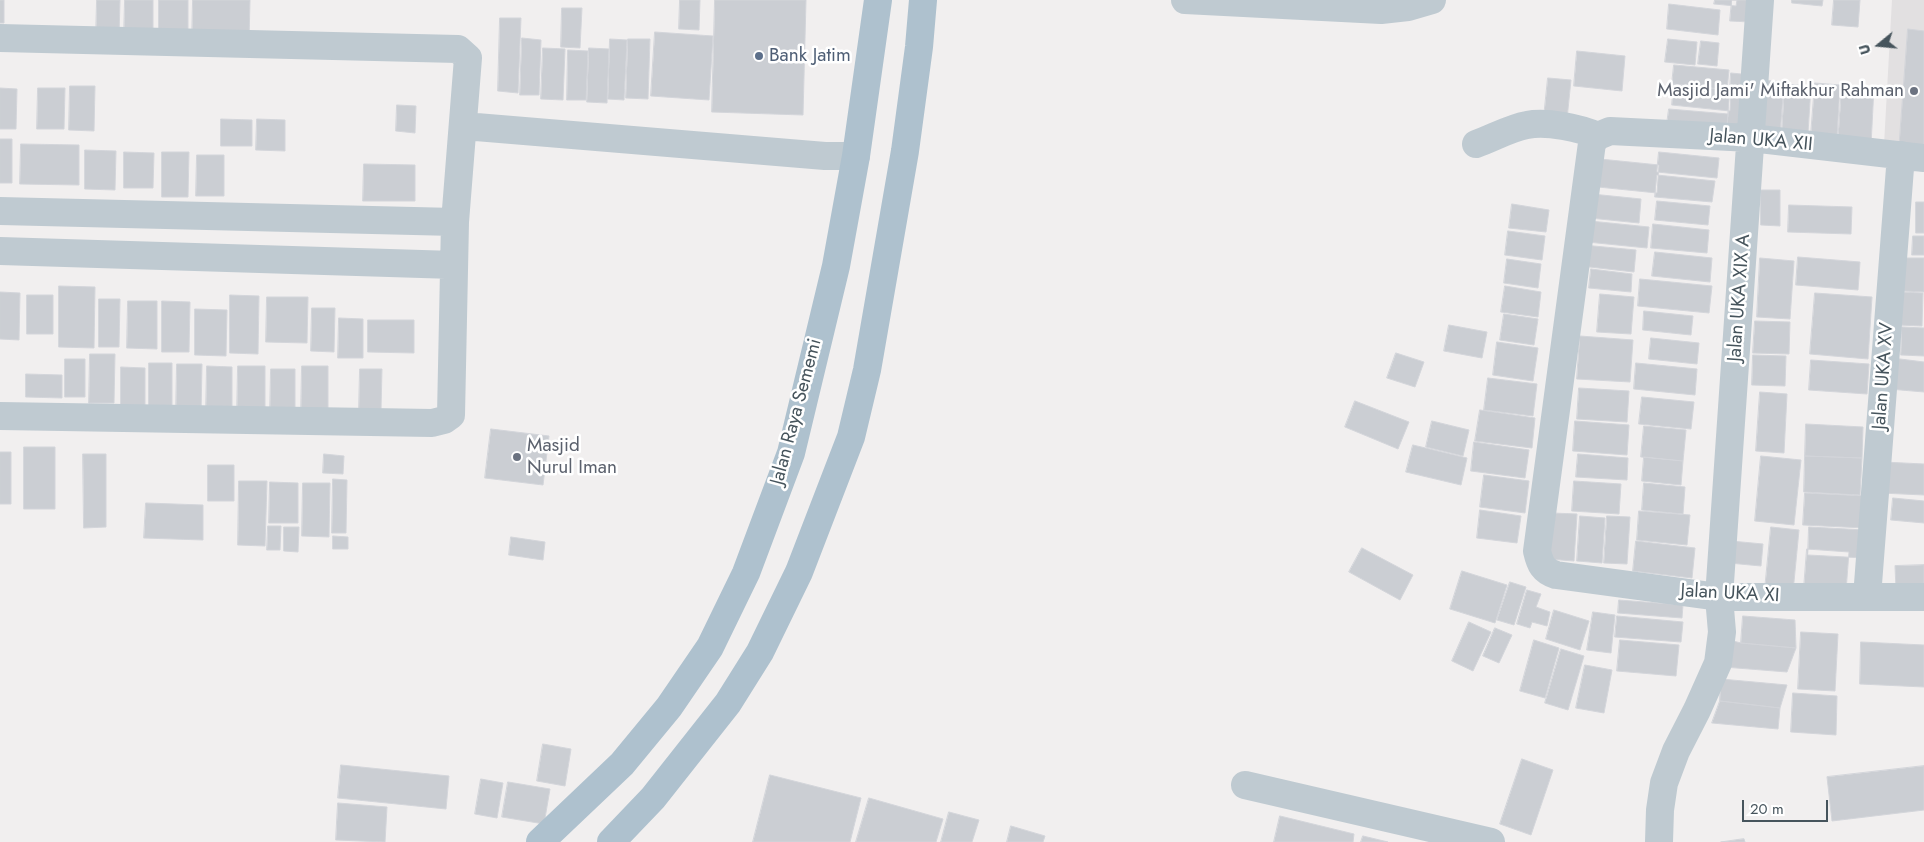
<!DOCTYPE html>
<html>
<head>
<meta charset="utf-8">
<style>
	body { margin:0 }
	#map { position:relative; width:1924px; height:842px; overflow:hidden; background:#f1efef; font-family:Jost,sans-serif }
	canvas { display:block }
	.north { position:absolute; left:1854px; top:20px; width:50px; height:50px; -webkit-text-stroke:4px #fff; paint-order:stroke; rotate:253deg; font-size:14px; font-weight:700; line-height:20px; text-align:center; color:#46545c }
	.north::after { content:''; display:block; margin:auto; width:18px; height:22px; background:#46545c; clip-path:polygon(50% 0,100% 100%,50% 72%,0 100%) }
	.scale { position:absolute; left:1742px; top:800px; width:86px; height:22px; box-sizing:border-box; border:2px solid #46545c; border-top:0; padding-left:6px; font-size:15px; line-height:18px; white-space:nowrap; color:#46545c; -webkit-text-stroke:4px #fff; paint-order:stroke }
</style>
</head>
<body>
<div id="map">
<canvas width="1924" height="842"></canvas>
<div class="north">U</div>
<div class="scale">20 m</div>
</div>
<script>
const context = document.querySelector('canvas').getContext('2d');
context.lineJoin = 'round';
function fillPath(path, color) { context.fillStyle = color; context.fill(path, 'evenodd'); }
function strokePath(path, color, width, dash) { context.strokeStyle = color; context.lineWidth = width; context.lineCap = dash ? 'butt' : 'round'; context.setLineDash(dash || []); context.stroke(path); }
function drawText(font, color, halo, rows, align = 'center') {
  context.font = font + ' Jost,sans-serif'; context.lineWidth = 5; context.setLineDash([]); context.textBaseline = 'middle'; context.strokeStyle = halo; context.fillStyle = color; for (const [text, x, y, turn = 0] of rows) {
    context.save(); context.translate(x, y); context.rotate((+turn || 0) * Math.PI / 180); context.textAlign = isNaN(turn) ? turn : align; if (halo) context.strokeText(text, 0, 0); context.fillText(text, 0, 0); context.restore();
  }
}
fillPath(new Path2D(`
	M1892,0H1924V146L1884,145Z`), '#e2e0e1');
const building = new Path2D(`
	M0,0H4V23H0Z
	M97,0H120L119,37H96Z
	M125,0H153V37L124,36Z
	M159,0H188V37L159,36Z
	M193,0H250L249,41L192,40Z
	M680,0H700L699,30L679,29Z
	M715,0H806L803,115L712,112Z
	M1715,0H1737L1736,6L1714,4Z
	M1732,0H1752L1750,22L1730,21Z
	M1792,0H1823L1822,6L1792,3Z
	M1834,0H1860L1858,27L1832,25Z
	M1669,4L1720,10L1718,35L1667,29Z
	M562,8H582L580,48L561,47Z
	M500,18H521L518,93L498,91Z
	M1908,29L1924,31V153L1899,151Z
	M655,32L713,36L709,100L651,96Z
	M522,38L541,40L539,95H520Z
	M610,39L627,40L624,100L608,99Z
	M628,39H650L648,99L626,98Z
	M1668,39L1697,42L1695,65L1665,62Z
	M1701,41L1719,43L1717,66L1698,64Z
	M543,48L565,49L563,100L541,99Z
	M589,48L609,49L607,103L587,102Z
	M568,50L588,51L586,100H567Z
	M1577,51L1625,56L1622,91L1574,86Z
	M1674,65L1729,70L1727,90L1672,84Z
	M1731,73L1751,75L1747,135L1727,133Z
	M1548,78L1571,80L1567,119L1544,117Z
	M1761,80L1784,82L1780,135L1757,133Z
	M1815,83L1840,85L1837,137L1811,135Z
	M1674,84L1731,90L1730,111L1672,105Z
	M1785,84L1811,86L1808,133L1782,131Z
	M1842,85L1874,87L1871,145L1838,143Z
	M70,86H95L94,131L69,130Z
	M0,88L17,89L16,129H0Z
	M38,88H65L64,129H37Z
	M397,105L416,106L415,133L396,131Z
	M1669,109L1728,114L1727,130L1667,124Z
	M221,119L252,120V146H221Z
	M257,119L285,120V151L256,150Z
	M0,139H12V183H0Z
	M21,144L79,145V185L20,184Z
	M85,150L116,151L115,190L85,189Z
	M124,152L154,153L153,188H124Z
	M162,152H189L188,197H162Z
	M1659,152L1719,158L1717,178L1657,172Z
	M197,155H224V196H196Z
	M1600,159L1659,165L1657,193L1598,187Z
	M364,164L415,165V201H363Z
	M1657,175L1715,181L1712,202L1655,197Z
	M1761,190H1780V226L1761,225Z
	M1592,194L1641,199L1639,223L1590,218Z
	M1657,201L1710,206L1708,225L1655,220Z
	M1916,202H1924V233H1916Z
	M1512,204L1549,210L1546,232L1509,228Z
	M1789,205L1852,207L1851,234L1788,232Z
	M1590,221L1649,227L1647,248L1587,242Z
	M1653,224L1709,230L1707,253L1651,248Z
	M1508,231L1545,236L1542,260L1505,255Z
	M1913,236H1924V255H1912Z
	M1583,245L1636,250L1634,272L1581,266Z
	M1655,252L1712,258L1710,282L1652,276Z
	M1798,257L1860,262L1858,290L1796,285Z
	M1760,258L1794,261L1790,319L1757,317Z
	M1904,258H1924V292L1903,291Z
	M1507,259L1541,264L1538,288L1504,283Z
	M1591,269L1632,274L1631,292L1589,288Z
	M1640,279L1712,286L1709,313L1638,306Z
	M59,286L95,287L94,348L59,347Z
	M1505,286L1541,292L1538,317L1501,312Z
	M0,292L20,293L19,340L0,339Z
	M1898,292L1923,293L1922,326L1897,325Z
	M1815,293L1872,297L1868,359L1810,354Z
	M1600,294L1634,297L1631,334L1597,332Z
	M27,295H53V334H27Z
	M230,295L259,296L258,354L230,353Z
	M267,297H308L307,343L266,342Z
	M99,299H120L119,347H99Z
	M128,301H157V349L127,348Z
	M162,301L190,302L189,352H162Z
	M312,308H335L334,352L311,351Z
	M195,309L227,310L226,356L195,355Z
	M1644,311L1693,316L1691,335L1643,330Z
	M1504,314L1538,319L1534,345L1500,340Z
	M339,318L363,319V358H338Z
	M368,320H414V353L368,352Z
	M1755,321L1790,322L1789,354L1753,353Z
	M1449,325L1487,332L1482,358L1444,351Z
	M1902,327L1924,328V356L1901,355Z
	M1580,336L1633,340L1630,382L1577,379Z
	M1651,338L1699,343L1697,364L1649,359Z
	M1497,342L1538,348L1533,381L1493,375Z
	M1396,353L1424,362L1415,387L1387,378Z
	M90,354H115L114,403H89Z
	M1753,355L1786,356L1785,386L1752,385Z
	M1892,358L1924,362V392L1889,389Z
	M65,359H85V397H65Z
	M1811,360L1869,364L1867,394L1809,390Z
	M149,363H172V410H149Z
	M1636,363L1697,369L1695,395L1634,389Z
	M177,364H202L201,415L176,414Z
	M207,366L232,367V413L206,412Z
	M238,366H265V417H237Z
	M302,366H328V415H301Z
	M121,367L145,368V407H121Z
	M271,369H295V415H270Z
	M360,369H382L381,410H359Z
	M26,374L62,375V398L26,397Z
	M1488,378L1537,384L1533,416L1484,410Z
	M1579,388L1629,391L1627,422L1577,419Z
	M1760,392L1787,394L1784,453L1756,451Z
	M1642,397L1694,402L1691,429L1639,424Z
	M1355,401L1409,422L1398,449L1345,427Z
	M1480,410L1535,418L1532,448L1475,441Z
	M1432,421L1469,430L1463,456L1426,447Z
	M1575,421L1629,425L1627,455L1573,451Z
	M1806,424L1863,427L1862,458L1805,456Z
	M1644,426L1686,430L1683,461L1641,457Z
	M491,429L549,436L543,485L485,478Z
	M1474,442L1529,450L1525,478L1471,471Z
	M1413,445L1467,458L1461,485L1406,472Z
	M24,447H55V509H24Z
	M0,452H11V504H0Z
	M83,454H106V527L84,528Z
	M324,454L344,456L343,474L323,473Z
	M1578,454L1628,458L1627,480L1576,477Z
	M1761,456L1801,460L1794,525L1755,521Z
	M1805,456L1862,458L1860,495L1804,492Z
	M1644,457L1683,461L1681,485L1642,481Z
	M1883,462L1924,464V495L1881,493Z
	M208,465H234V501H208Z
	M1484,475L1529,481L1525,513L1480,507Z
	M333,479L347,480L346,533H332Z
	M239,481H267L265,546L238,545Z
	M1574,481L1621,484L1619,514L1572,511Z
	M270,482L298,483V523H269Z
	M303,483H330L329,537L302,536Z
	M1644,483L1685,487L1683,514L1642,510Z
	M1805,493L1866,496L1865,528L1803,525Z
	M1893,498L1924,501V523L1891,520Z
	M146,503L203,505V540L144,538Z
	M1480,510L1521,516L1517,543L1477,538Z
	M1639,511L1690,515L1687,545L1637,540Z
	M1552,513L1577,514L1574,561L1549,559Z
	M1580,516L1605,518L1602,563L1577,561Z
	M1607,516L1630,517L1627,564L1604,563Z
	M268,526H281L280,550H267Z
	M284,527H299L298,552L284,551Z
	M1771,527L1799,530L1793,592L1765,589Z
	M1809,527L1865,530L1864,558L1808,555Z
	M333,536L348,537V549H333Z
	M511,537L545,542L543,560L509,555Z
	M1636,541L1695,548L1692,578L1633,571Z
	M1731,541L1763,544L1761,566L1729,563Z
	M1362,548L1413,575L1400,600L1349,572Z
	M1807,549L1849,552L1846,591L1804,588Z
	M1924,565V588L1896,589L1895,566Z
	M1462,571L1507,585L1495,623L1450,609Z
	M1510,582L1526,587L1514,625L1497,620Z
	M1527,590L1541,594L1536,607L1550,612L1547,626L1532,622L1530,628L1517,624Z
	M1619,600L1683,605L1682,618L1618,613Z
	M1554,610L1589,621L1580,650L1546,639Z
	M1593,612L1615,615L1611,653L1587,650Z
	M1617,616L1683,622L1681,642L1615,637Z
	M1743,616L1795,620L1796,648L1741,643Z
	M1469,622L1491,632L1473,671L1452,661Z
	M1495,628L1512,635L1499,663L1483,656Z
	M1801,632L1838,634L1835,691L1798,689Z
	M1725,639L1741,643L1796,648L1787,672L1724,667Z
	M1534,640L1559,648L1545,698L1520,691Z
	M1620,640L1679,645L1676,676L1617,671Z
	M1861,642L1924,645V687L1860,684Z
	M1561,649L1584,656L1568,710L1545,703Z
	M1585,665L1612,670L1604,713L1576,708Z
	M1721,679L1787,685L1780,708L1720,701Z
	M1793,693L1837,696L1836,735L1791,732Z
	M1720,701L1780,708L1778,729L1712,723Z
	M543,744L571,749L565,786L537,781Z
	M1522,759L1553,770L1531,835L1500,824Z
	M341,765L449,776L446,809L338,798Z
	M1924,766V810L1832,821L1827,777Z
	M770,775L861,798L850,842H753Z
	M481,779L503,783L497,818L475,814Z
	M508,782L550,789L544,824L502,817Z
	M869,798L943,819L936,842H856Z
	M338,803L387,807L385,842L336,840Z
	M949,812L979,820L972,842H941Z
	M1280,816L1354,834L1353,842H1274Z
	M1011,826L1045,836L1043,842H1007Z
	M1363,836L1388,842H1361Z
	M1744,839L1745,842H1721Z`);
fillPath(building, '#cbced3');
strokePath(building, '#d3d5da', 1);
strokePath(new Path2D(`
	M1185,0L1381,10L1408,7L1432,0
	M0,38L458,49L468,58L455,222L451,415L444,420L432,423L0,416
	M464,126L825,156H856
	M1476,144C1493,138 1510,128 1527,125C1547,121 1580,128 1598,136
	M1924,158L1751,138L1610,131L1598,136L1592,143L1537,551C1540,564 1543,571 1556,575L1719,597H1924
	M0,211L455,222
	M0,251L454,265
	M1867,597L1901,155
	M1245,785L1491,842
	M1659,842L1660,810L1664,783L1676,751L1697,710L1718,663L1722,632L1719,597L1760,0`), '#bfcad1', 28);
strokePath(new Path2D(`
	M540,842L622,764L669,707L710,647L746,573L791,453L836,266L856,156L878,0
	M611,842L653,798L728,703L760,652L799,572L851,437L867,370L905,151L919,47L923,0`), '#aec1ce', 28);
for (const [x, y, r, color] of [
	[759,56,5,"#5c6f8a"],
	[1914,91,5,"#6b7280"],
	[517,457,5,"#6b7280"]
]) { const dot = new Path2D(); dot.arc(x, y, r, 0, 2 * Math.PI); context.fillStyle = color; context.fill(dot); strokePath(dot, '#fff', 2); }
drawText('19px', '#4e5e75', '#fff', [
	["Bank Jatim",769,56]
], 'left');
drawText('19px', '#5b616d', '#fff', [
	["Masjid Jami' Miftakhur Rahman",1904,91],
	["Masjid",527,446,"left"],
	["Nurul Iman",527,468,"left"]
], 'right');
drawText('19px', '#46545c', '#fff', [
	["Jalan UKA XII",1761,141,5],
	["Jalan UKA XIX A",1740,298,-86],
	["Jalan UKA XV",1884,376,-86],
	["Jalan Raya Sememi",797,412,-75],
	["Jalan UKA XI",1730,594,3]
]);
</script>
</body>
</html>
